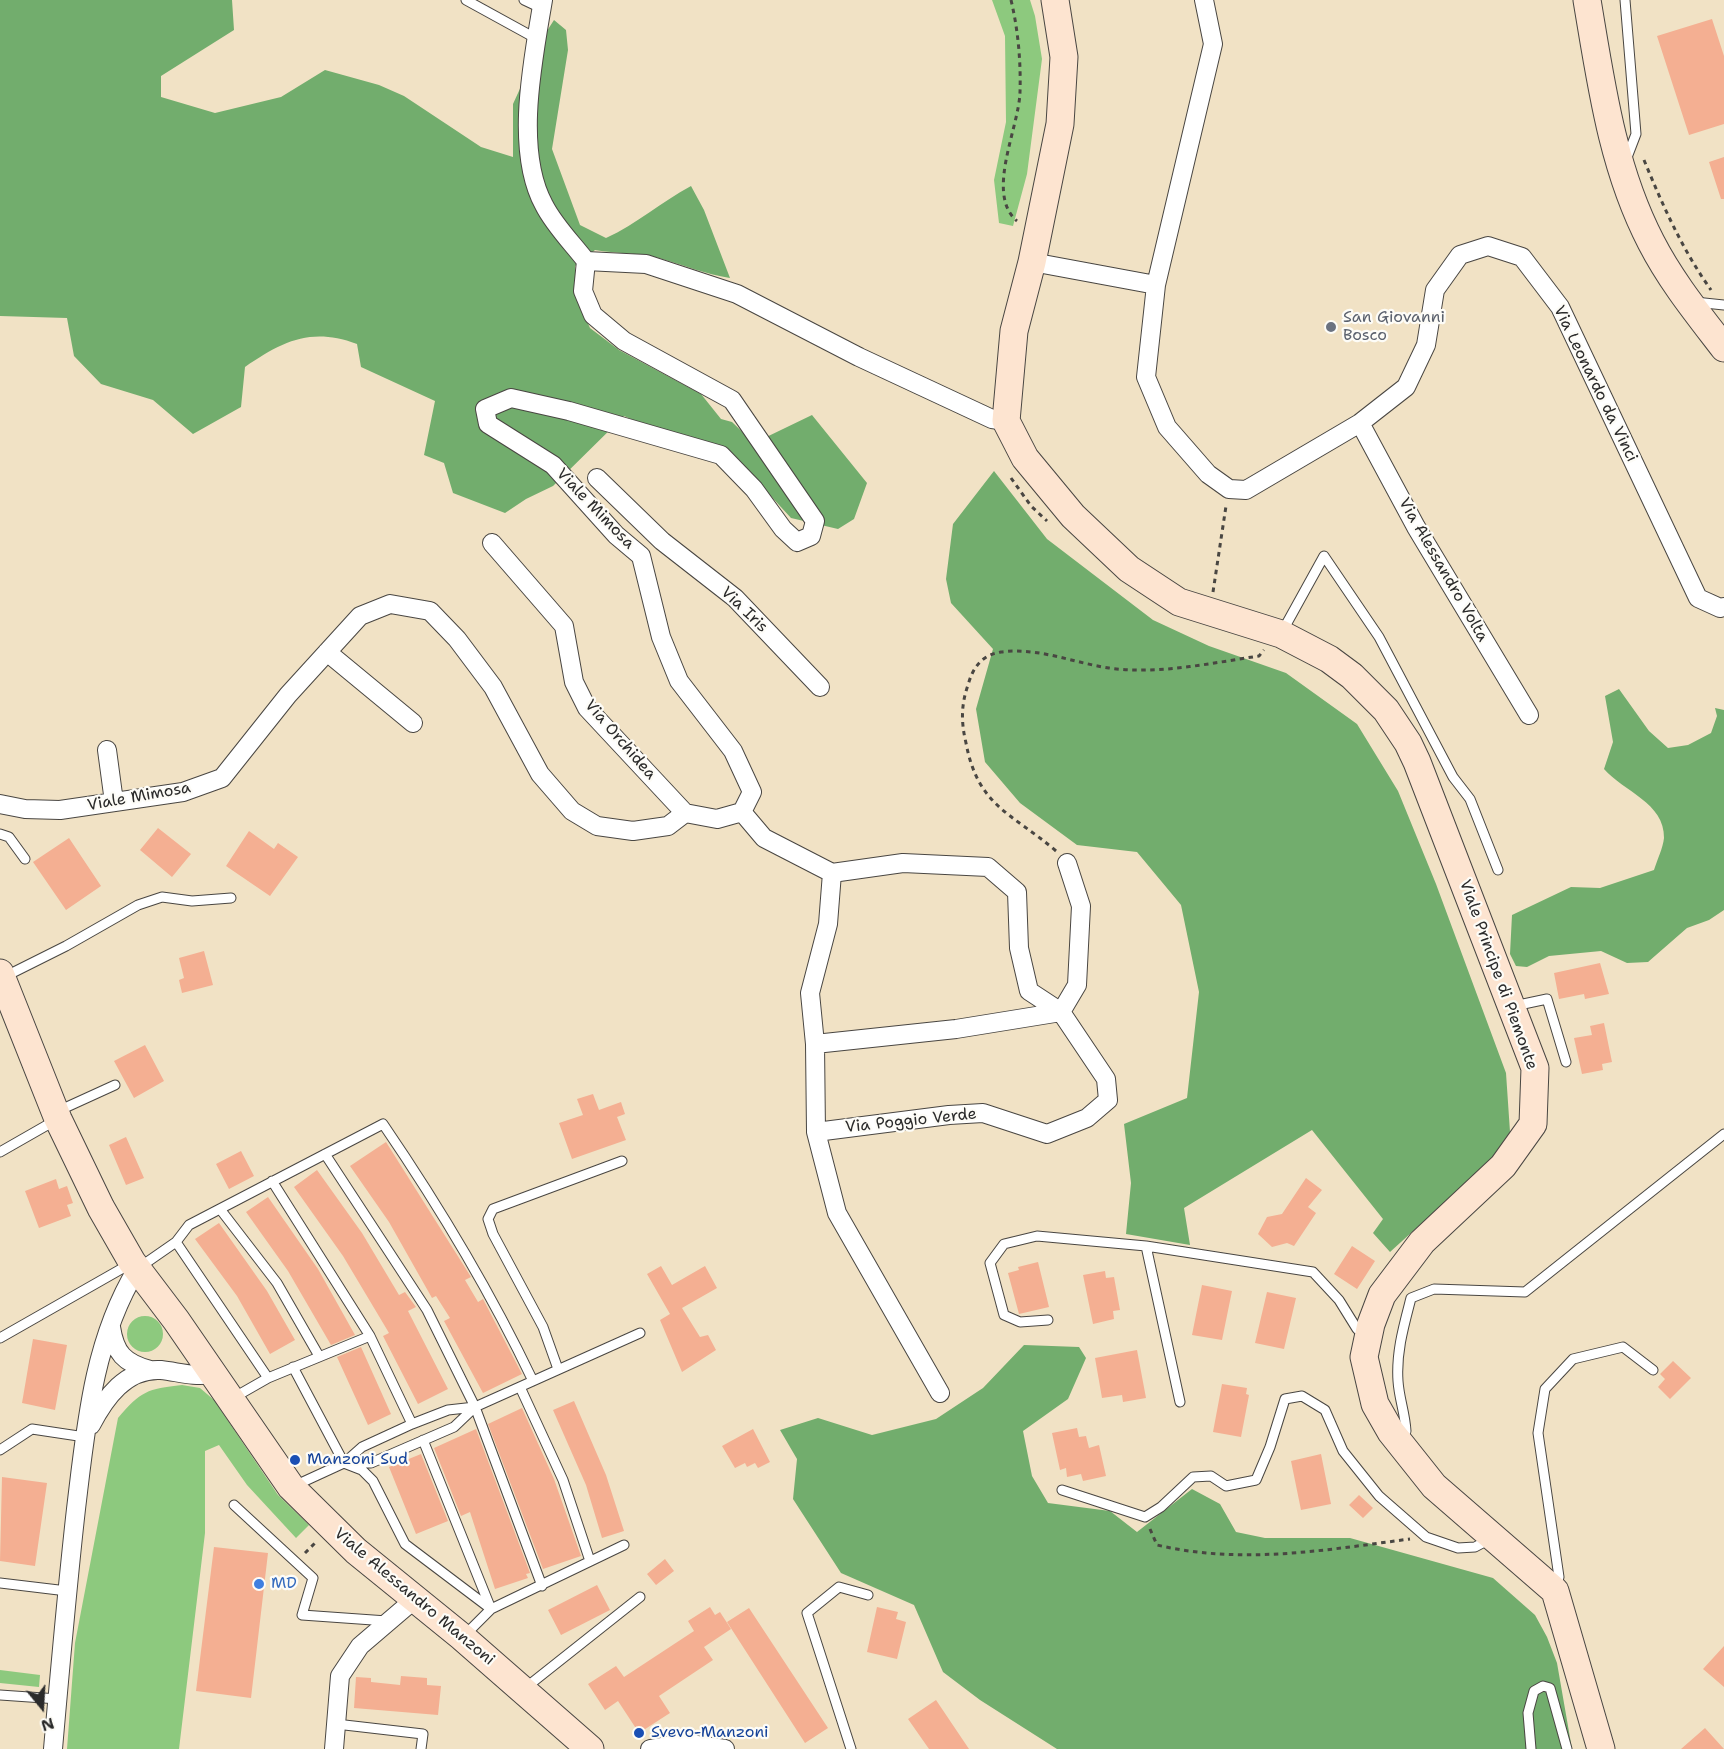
<!DOCTYPE html>
<html>
<head>
<meta charset="utf-8">
<style>
	body { margin:0 }
	#map { position:relative; width:1724px; height:1749px; overflow:hidden; background:#f1e2c5; font-family:"Shantell Sans",sans-serif }
	canvas { display:block }
	.north { position:absolute; left:12px; top:1677px; width:60px; height:60px; -webkit-text-stroke:4px #fdfcf7; paint-order:stroke; rotate:162deg; font-size:16px; font-weight:700; line-height:24px; text-align:center; color:#2b2b2b }
	.north::after { content:''; display:block; margin:auto; width:21px; height:27px; background:#2b2b2b; clip-path:polygon(50% 0,100% 100%,50% 72%,0 100%) }
</style>
</head>
<body>
<div id="map">
<canvas width="1724" height="1749"></canvas>
<div class="north">N</div>
</div>
<script>
const context = document.querySelector('canvas').getContext('2d');
context.lineJoin = 'round';
function fillPath(path, color) { context.fillStyle = color; context.fill(path, 'evenodd'); }
function strokePath(path, color, width, dash) { context.strokeStyle = color; context.lineWidth = width; context.lineCap = dash ? 'butt' : 'round'; context.setLineDash(dash || []); context.stroke(path); }
function drawText(font, color, halo, rows, align = 'center') {
  context.font = font + ' "Shantell Sans",sans-serif'; context.lineWidth = 4.5; context.setLineDash([]); context.textBaseline = 'middle'; context.strokeStyle = halo; context.fillStyle = color; for (const [text, x, y, turn = 0] of rows) {
    context.save(); context.translate(x, y); context.rotate((+turn || 0) * Math.PI / 180); context.textAlign = isNaN(turn) ? turn : align; if (halo) context.strokeText(text, 0, 0); context.fillText(text, 0, 0); context.restore();
  }
}
fillPath(new Path2D(`
	M992,0H1030L1035,16L1042,59L1027,174L1013,226L999,223L994,180L1006,122L1005,36Z
	M127 1334a18 18 0 1 1 36 0a18 18 0 1 1-36 0Z
	M182,1385L200,1388L214,1400L278,1495L309,1525L296,1538L247,1485L219,1445L205,1451V1533L179,1749H67L75,1643L118,1418C141,1391 147,1389 182,1385Z
	M0,1670L40,1675L39,1687L0,1683Z`), '#8dc97e');
fillPath(new Path2D(`
	M0,0H232L234,30L161,76V97L215,113L281,97L325,70L379,85L404,96L481,147L513,157V104L545,34L554,20L566,30L568,50L552,149L580,225L606,238C637,224 661,202 691,186L704,210L730,278C705,274 683,265 659,258C635,252 617,254 595,250L575,266L576,297L590,328L619,350L701,394L721,419L732,422L754,443L812,415L867,483L854,519L838,529L791,518L746,469L624,416L553,486L526,499L505,513L453,493L444,463L424,455L435,401L361,367L357,344C311,327 283,341 245,367L241,407L193,434L153,400L101,384L74,356L67,318L0,316Z
	M994,471L1047,539L1153,620L1209,646L1286,673L1357,724L1398,791L1436,884L1506,1073L1510,1132L1488,1163L1390,1252L1373,1233L1383,1219L1312,1130L1184,1208L1190,1245L1126,1234L1131,1183L1124,1124L1187,1098L1199,992L1181,905L1137,852L1077,845L1020,803L985,762L976,709L993,649L951,603L946,579L953,524Z
	M1619,689L1649,731L1668,748L1688,745L1711,733L1717,716L1715,708L1724,710V910L1709,920L1687,928L1648,962L1627,963L1601,951L1549,956L1527,967L1516,966L1510,954L1512,915L1571,887L1600,888L1654,870C1657,860 1663,848 1664,838C1665,803 1623,791 1604,769L1613,742L1605,696Z
	M1024,1345L1079,1347L1086,1358L1068,1399L1023,1431L1032,1476L1048,1503L1110,1511L1137,1532L1192,1489L1220,1504L1236,1532L1265,1538H1350L1493,1578L1535,1615L1547,1637L1557,1663L1572,1749H1057L980,1700L943,1672L914,1605L841,1573L793,1499L797,1459L780,1430L818,1418L872,1435L936,1419L983,1388Z`), '#72ad6d');
fillPath(new Path2D(`
	M1712,19L1724,56V124L1689,135L1657,36Z
	M1724,157V199H1721L1709,162Z
	M158,828L191,854L172,877L140,850Z
	M249,831L274,849L278,843L298,857L270,896L226,866Z
	M69,838L101,886L66,910L33,862Z
	M204,951L213,985L182,993L179,980L184,978L179,958Z
	M1600,963L1609,994L1585,999L1584,994L1559,999L1554,973Z
	M1604,1023L1612,1062L1602,1064L1603,1070L1582,1074L1574,1038L1592,1035L1590,1026Z
	M145,1045L164,1081L134,1098L114,1061Z
	M593,1094L599,1110L621,1102L625,1114L617,1117L626,1140L572,1159L559,1123L583,1115L577,1099Z
	M126,1137L144,1178L126,1185L109,1145Z
	M386,1142L471,1277L465,1280L478,1302L483,1299L522,1374L483,1393L444,1321L450,1318L436,1296L432,1298L389,1222L350,1166Z
	M241,1151L254,1176L229,1189L216,1164Z
	M317,1170L362,1233L399,1295L405,1292L416,1307L408,1311L448,1389L418,1404L383,1336L389,1333L343,1256L294,1187Z
	M1306,1178L1322,1190L1308,1207L1316,1213L1294,1246L1287,1243L1272,1247L1258,1234L1267,1217L1282,1214Z
	M56,1179L59,1189L67,1186L73,1203L67,1205L71,1216L39,1228L25,1191Z
	M268,1197L318,1269L355,1335L331,1345L288,1271L246,1212Z
	M219,1223L267,1291L295,1340L270,1354L237,1296L195,1239Z
	M1352,1246L1375,1261L1357,1289L1334,1274Z
	M1038,1262L1049,1307L1019,1314L1008,1273L1019,1270L1018,1267Z
	M661,1266L672,1285L705,1266L717,1288L682,1308L700,1337L708,1335L716,1350L682,1372L660,1320L670,1314L647,1274Z
	M1105,1271L1106,1278L1114,1277L1120,1310L1113,1311L1114,1319L1093,1324L1083,1275Z
	M1202,1285L1232,1291L1222,1340L1192,1335Z
	M1267,1292L1296,1298L1284,1349L1255,1343Z
	M33,1339L67,1345L55,1410L22,1403Z
	M361,1347L391,1414L368,1425L337,1357Z
	M1137,1350L1146,1398L1123,1402L1122,1395L1102,1398L1095,1358Z
	M1673,1361L1691,1378L1670,1399L1658,1387L1665,1379L1660,1374Z
	M1222,1384L1247,1388L1246,1394L1249,1395L1241,1437L1213,1432Z
	M574,1401L606,1475L624,1531L602,1538L586,1485L553,1410Z
	M522,1408L554,1479L581,1556L543,1569L488,1424Z
	M1077,1428L1079,1437L1086,1436L1089,1448L1099,1445L1106,1476L1083,1481L1081,1474L1067,1477L1066,1468L1060,1470L1052,1433Z
	M476,1429L530,1573L526,1574L528,1578L495,1589L470,1512L461,1516L434,1448Z
	M753,1429L770,1462L758,1468L755,1463L747,1467L745,1463L735,1468L722,1446Z
	M421,1454L448,1521L416,1534L389,1467Z
	M1321,1454L1331,1504L1301,1510L1291,1461Z
	M2,1477L47,1483L35,1566L0,1561Z
	M1359,1495L1373,1508L1363,1518L1349,1505Z
	M214,1547L268,1553L251,1698L196,1691Z
	M665,1559L674,1571L656,1585L647,1574Z
	M597,1585L610,1610L561,1635L548,1610Z
	M710,1607L715,1615L720,1612L731,1629L704,1647L713,1660L659,1696L670,1713L639,1733L618,1701L605,1710L588,1684L616,1666L624,1677L694,1631L688,1621Z
	M877,1607L898,1612L896,1619L906,1622L897,1659L867,1652Z
	M749,1608L828,1728L805,1743L727,1622Z
	M1724,1646V1687L1703,1669Z
	M401,1676L427,1678V1685L441,1686L438,1715L354,1708L356,1677L371,1678V1682L400,1685Z
	M936,1700L969,1749H929L908,1719Z
	M1705,1728L1724,1749H1681Z`), '#f4af92');
const lane = new Path2D(`
	M466,0L537,39
	M524,0L541,8
	M1625,0L1636,134L1626,160
	M1695,302L1724,305
	M1282,632L1324,556L1379,637L1453,777L1470,799L1498,870
	M0,834L9,837L25,859
	M4,977L66,946L138,905L162,897L192,901L231,898
	M1514,1006L1547,999L1566,1062
	M58,1111L115,1085
	M0,1152L56,1120
	M325,1154L427,1310L475,1407L542,1586
	M272,1181L370,1336L412,1424
	M220,1209L277,1283L319,1356
	M176,1242L268,1378
	M1146,1246L1180,1402
	M140,1267L176,1242L189,1225L383,1124C439,1206 490,1291 533,1381
	M1048,1320L1020,1322L1004,1315L990,1263L1004,1244L1037,1236L1146,1246L1313,1272L1339,1300L1357,1329L1366,1326
	M0,1338L130,1264
	M293,1367L344,1463L362,1470L373,1481L405,1544L491,1609L624,1545
	M558,1369L543,1327L493,1234L488,1219L493,1209L622,1161
	M520,1387L563,1480L590,1561
	M233,1398L268,1378L370,1336
	M475,1407L640,1333
	M1397,1432L1406,1431C1405,1413 1399,1398 1398,1381C1396,1352 1404,1325 1411,1298L1434,1289L1525,1292L1724,1134
	M423,1440L491,1609L465,1635
	M0,1450L32,1429L85,1437
	M294,1486L344,1463L362,1447L412,1424L448,1410L475,1407L454,1427L371,1463H353
	M1062,1490L1145,1517L1161,1507L1193,1477L1211,1476L1226,1486L1256,1480L1270,1447L1285,1399L1302,1396L1325,1410L1343,1451L1379,1496L1426,1537L1458,1548L1475,1547L1490,1539
	M234,1505L313,1578L302,1615L387,1621
	M0,1583L67,1591
	M1556,1589L1559,1577L1538,1433L1545,1389L1573,1359L1623,1347L1653,1370
	M524,1689L640,1597
	M0,1695L58,1699
	M336,1724L423,1734L421,1749
	M851,1749L807,1613L839,1587L868,1595
	M1531,1749L1528,1713L1534,1691L1543,1686L1550,1688L1567,1749`);
const street = new Path2D(`
	M543,0C533,60 514,150 544,205C554,225 572,243 586,261
	M1204,0L1213,44L1156,285L1146,377L1167,427L1208,474L1229,489L1246,490L1360,423L1406,387L1426,345L1435,290L1460,255L1488,246L1522,257L1560,307L1698,598L1720,608L1724,607
	M1032,262L1156,285
	M1360,423L1416,527L1529,715
	M597,478L662,541L735,598L820,687
	M492,543L564,626L574,682L587,708L685,813
	M327,652L413,723
	M107,750L114,802
	M0,804L25,809L60,810L183,792L222,778L288,695L360,616L390,604L430,611L457,639L493,687L540,774L572,811L597,826L633,831L668,826L685,813L717,819L742,812L752,792L733,751L679,681L661,637L641,556L616,535L553,465L488,424L485,409L511,398L569,411L721,455L754,489L783,529L797,542L811,536L815,521L732,400L624,341L593,315L583,291L586,261L646,264L737,294L859,357L992,419L1006,421
	M742,812L764,838L832,873L828,924L810,993L815,1044L816,1132L837,1213L940,1393
	M832,873L903,863L988,867L1017,892L1019,948L1029,991L1061,1012L1077,985L1081,906L1067,863
	M815,1044L956,1029L1061,1012L1106,1079L1108,1100L1087,1118L1047,1134L983,1113L949,1115L816,1132
	M111,1327C115,1353 124,1363 150,1370
	M91,1425C105,1398 126,1368 161,1370C179,1372 193,1377 212,1374
	M53,1749C60,1669 67,1589 76,1509C86,1426 93,1341 137,1269
	M334,1749L340,1676L360,1646L415,1599
	M650,1749L683,1743L725,1749`);
const secondary = new Path2D(`
	M1055,0L1064,57L1060,124L1032,262L1014,331L1006,421L1025,458L1073,516L1129,569L1179,602L1281,634L1329,659L1352,676L1386,710L1408,743L1417,762L1535,1068L1533,1124L1503,1166L1422,1242L1382,1295L1371,1324L1364,1357L1375,1404L1391,1432L1434,1486L1555,1591L1601,1749
	M1587,0C1601,83 1612,167 1651,242C1671,281 1698,314 1724,348
	M0,973L58,1119L101,1208L132,1262L176,1320L291,1487L356,1551L462,1637L590,1749`);
strokePath(lane, '#494642', 11);
strokePath(street, '#494642', 20);
strokePath(secondary, '#494642', 29);
strokePath(new Path2D(`
	M1011,0C1018,29 1021,62 1020,92C1019,128 985,194 1017,221
	M1644,160C1663,206 1682,249 1711,290
	M1011,478L1031,506L1047,521
	M1213,592L1226,506
	M1056,851C1012,813 978,807 966,743C961,722 961,705 968,685C973,667 982,655 1001,652C1038,647 1074,663 1109,668C1158,675 1211,663 1259,656L1264,650
	M1150,1529L1157,1545C1242,1565 1325,1550 1410,1539
	M305,1553L317,1541`), '#494642', 3, [4.5, 4.5]);
strokePath(lane, '#fff', 9);
strokePath(street, '#fff', 18);
strokePath(secondary, '#fde4d0', 27);
for (const [x, y, r, color] of [
	[1331,327,6,"#6b7280"],
	[295,1460,6,"#1a4fb4"],
	[259,1584,6,"#3f7fe0"],
	[639,1733,6,"#1a4fb4"]
]) { const dot = new Path2D(); dot.arc(x, y, r, 0, 2 * Math.PI); context.fillStyle = color; context.fill(dot); strokePath(dot, '#fdfcf7', 2); }
drawText('16px', '#5b616d', '#fdfcf7', [
	["San Giovanni",1343,318],
	["Bosco",1343,336]
], 'left');
drawText('16px', '#2b2b2b', '#fdfcf7', [
	["Via Leonardo da Vinci",1595,384,64],
	["Viale Mimosa",595,509,46],
	["Via Alessandro Volta",1443,570,60],
	["Via Iris",744,610,44],
	["Via Orchidea",620,740,49],
	["Viale Mimosa",139,797,-10],
	["Viale Principe di Piemonte",1498,975,70],
	["Via Poggio Verde",911,1121,-6],
	["Viale Alessandro Manzoni",414,1597,40]
]);
drawText('16px', '#164399', '#fdfcf7', [
	["Manzoni Sud",307,1460],
	["Svevo-Manzoni",651,1733]
], 'left');
drawText('16px', '#366cbe', '#fdfcf7', [
	["MD",271,1584]
], 'left');
</script>
</body>
</html>
